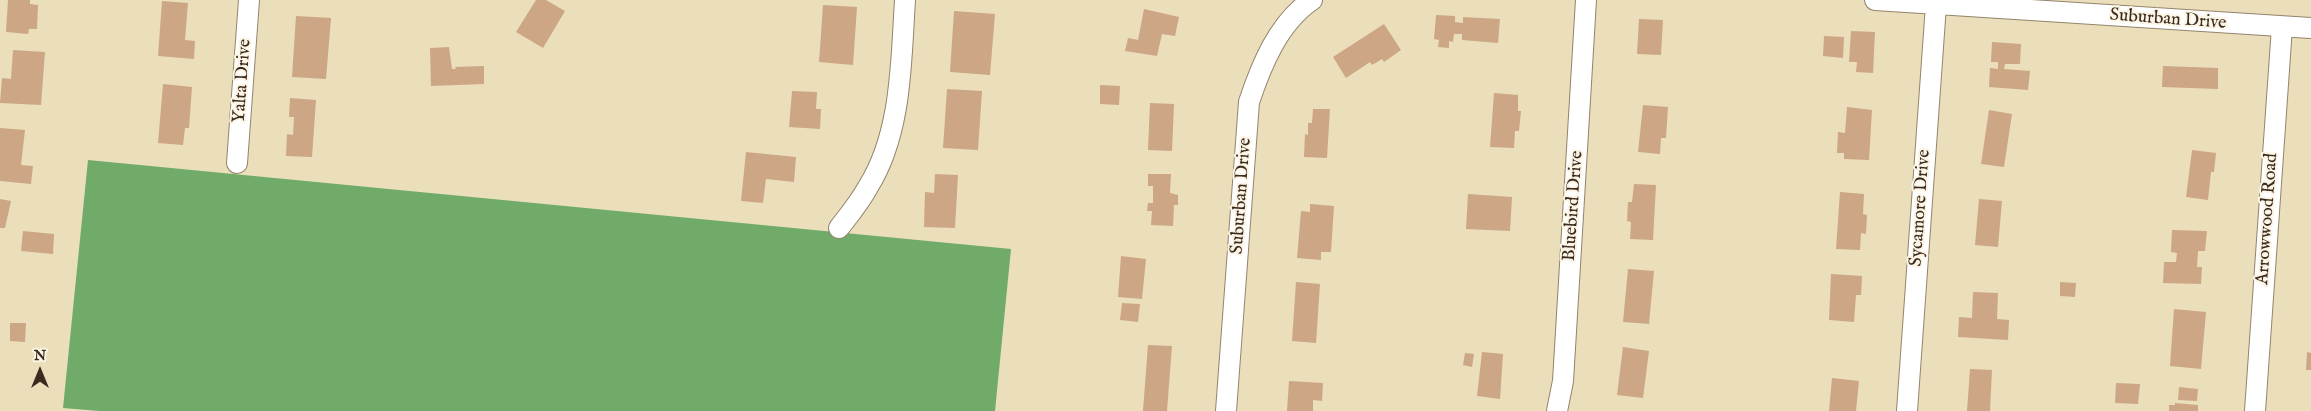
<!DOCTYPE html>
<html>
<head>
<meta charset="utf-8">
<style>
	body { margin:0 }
	#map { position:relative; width:2311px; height:411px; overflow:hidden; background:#ebdeba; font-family:"IM FELL English",serif }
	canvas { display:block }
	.north { position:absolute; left:15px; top:346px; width:50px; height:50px; -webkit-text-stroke:4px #fcf5e5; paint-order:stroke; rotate:0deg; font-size:14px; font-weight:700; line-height:20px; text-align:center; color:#3b2a1e }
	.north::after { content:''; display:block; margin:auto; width:18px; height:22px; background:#3b2a1e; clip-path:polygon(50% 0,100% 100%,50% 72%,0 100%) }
</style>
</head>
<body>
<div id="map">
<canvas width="2311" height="411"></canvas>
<div class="north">N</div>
</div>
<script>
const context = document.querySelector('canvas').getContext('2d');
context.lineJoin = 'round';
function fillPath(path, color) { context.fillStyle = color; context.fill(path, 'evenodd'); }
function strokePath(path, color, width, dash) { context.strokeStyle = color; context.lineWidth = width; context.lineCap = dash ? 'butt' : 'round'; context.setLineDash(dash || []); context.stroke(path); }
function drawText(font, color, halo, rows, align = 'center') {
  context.font = font + ' "IM FELL English",serif'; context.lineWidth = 4; context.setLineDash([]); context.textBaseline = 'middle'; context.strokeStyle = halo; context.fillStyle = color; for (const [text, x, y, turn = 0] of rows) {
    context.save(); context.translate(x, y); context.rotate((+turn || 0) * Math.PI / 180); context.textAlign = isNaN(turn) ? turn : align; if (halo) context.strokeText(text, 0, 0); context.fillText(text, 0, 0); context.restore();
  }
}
fillPath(new Path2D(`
	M88,160L1011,249L995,411H99L63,408Z`), '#71ab6a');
fillPath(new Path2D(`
	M8,0H30V4L38,5L37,29H29L28,34L6,32Z
	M536,0H546L565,11L543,48L516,32Z
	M162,1L188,3L185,40L195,41L194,59L158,56Z
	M823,5L857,7L853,65L819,62Z
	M1144,9L1179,17L1175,36L1162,34L1157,56L1125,51L1128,38L1138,40Z
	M954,11L995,14L990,75L950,72Z
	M1436,15L1455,16V22L1463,23V17L1500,19L1498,43L1462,40V34H1454L1453,42L1449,41V48L1438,47L1439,40L1434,39Z
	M296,16L331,18L326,79L292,77Z
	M1639,19L1663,20L1661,55L1637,54Z
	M1384,24L1401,50L1384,62L1382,59L1372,65L1370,62L1346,78L1333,57Z
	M1851,31L1875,32L1873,73L1856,72L1857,62H1849Z
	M1824,36L1844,37L1843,58L1823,56Z
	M1992,42L2021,44L2020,64H2005L2004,69L2030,71L2028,90L1989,87L1990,68L1998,69V62H1991Z
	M449,47L452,69H456L455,67L484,66V84L431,86L430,48Z
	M13,50L45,52L41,105L0,103L2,78L11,79Z
	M2163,66L2218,68V89L2162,87Z
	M163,84L192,87L189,128H185L183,145L158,143Z
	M1100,85L1120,86L1119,105L1100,104Z
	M947,89L982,91L978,150L943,148Z
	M792,91L817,92L816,109H821L820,129L789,127Z
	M1494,93L1518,95V111H1521L1519,131H1515L1514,148L1490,147Z
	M290,98L316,100L312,157L286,156L287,134L293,135L294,117H289Z
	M1150,103L1174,104L1172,151L1148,150Z
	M1643,105L1668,107L1666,138H1661L1660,154L1638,152Z
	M1847,107L1872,110L1869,160L1844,159V153H1837L1838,132L1845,133Z
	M1313,109H1330L1327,158L1304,157L1305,134L1308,135V123H1312Z
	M1989,110L2012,114L2004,167L1981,164Z
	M0,128L25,130L21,165L33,166L31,184L0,181Z
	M2192,150L2216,153L2214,172H2211L2208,200L2186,197Z
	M746,152L796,157L794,182L766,179L763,203L741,201Z
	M935,174L958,175L955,228L924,227L925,192L934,193Z
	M1148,174H1171L1170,193L1178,195V205H1174L1173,226L1151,225L1152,211H1147L1148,203H1153V186H1148Z
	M1634,184L1656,185L1653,240L1630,239L1631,222L1627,221L1628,202H1632Z
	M1840,192L1864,194L1863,214L1867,215L1866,234L1861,233L1860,250L1836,249Z
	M1468,194L1512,197L1510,231L1466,229Z
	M0,199L11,201L5,228H0Z
	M1979,199L2002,201L1998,247L1975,245Z
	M1310,204L1334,206L1331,252H1321V260L1297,258L1301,211L1310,212Z
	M2172,230L2207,231L2205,251H2198L2197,267H2202L2201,284L2163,283L2164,262H2176L2177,253L2171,252Z
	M23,231L54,234L53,254L21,251Z
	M1121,256L1146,259L1142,299L1118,297Z
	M1628,269L1654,271L1649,324L1623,322Z
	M1831,274L1862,276L1861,295H1856L1854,322L1829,320Z
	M1296,282L1320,284L1316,343L1292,341Z
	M2060,282L2076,283L2075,297L2060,296Z
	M1973,292L1998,293L1997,319L2009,320L2008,340L1958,337L1959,317L1972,318Z
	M1122,303L1140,304L1138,322L1120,320Z
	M2174,309L2206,312L2201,369L2170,366Z
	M10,323H26L25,342L10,341Z
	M1148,345L1172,346L1167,411H1143Z
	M1623,347L1649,351L1643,398L1617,395Z
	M1482,352L1503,354L1500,399L1477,396Z
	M2307,352L2311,353V370H2306Z
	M1465,353L1474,354L1472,367L1463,365Z
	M1970,369L1992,370L1990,411H1967Z
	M1832,378L1859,381L1856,411H1829Z
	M1289,381L1323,383L1322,401L1313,400V411H1287Z
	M2116,383L2140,384L2138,404L2115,403Z
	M2179,387L2198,389L2197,401L2178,400Z
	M2175,403L2198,405V411H2169V405H2175Z`), '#cda685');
const street = new Path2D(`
	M1875,0L2311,28
	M237,163L249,0
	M839,228C849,215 860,202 868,187C902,133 901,61 905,0
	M1226,411L1249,102C1261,66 1278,23 1312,0
	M1557,411L1563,381L1586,0
	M1907,411L1936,5
	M2255,411L2282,27`);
strokePath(street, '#93846c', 22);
strokePath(street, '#fff', 20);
drawText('18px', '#3b2a1e', '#fcf5e5', [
	["Suburban Drive",2168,20,4],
	["Yalta Drive",243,81,-86],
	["Suburban Drive",1242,196,-86],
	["Bluebird Drive",1574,206,-86],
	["Sycamore Drive",1921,208,-86],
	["Arrowwood Road",2268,219,-86]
]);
</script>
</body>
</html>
